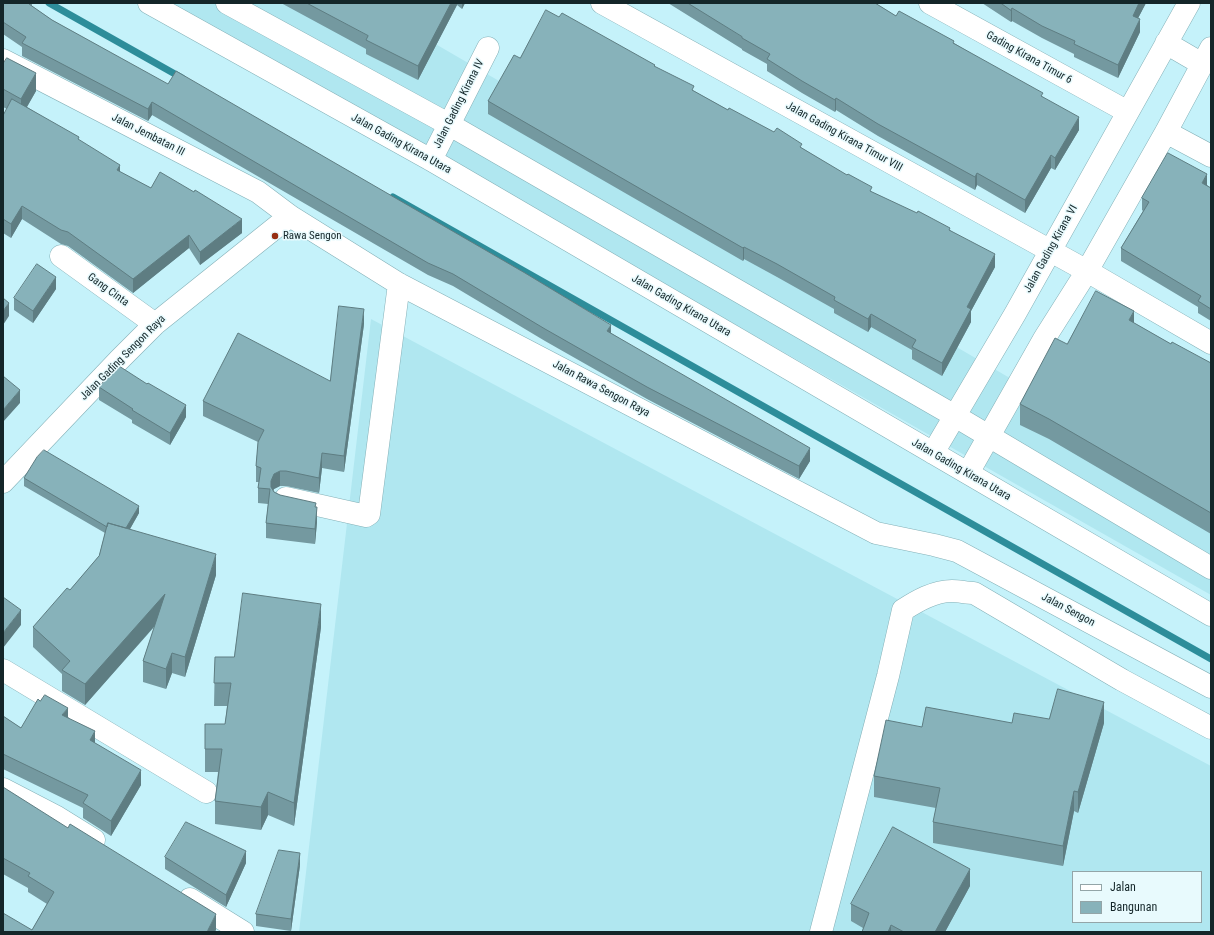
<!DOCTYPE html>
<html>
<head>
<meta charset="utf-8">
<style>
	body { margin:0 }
	#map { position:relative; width:1214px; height:935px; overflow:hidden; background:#c5f2fa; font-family:"Roboto Condensed",sans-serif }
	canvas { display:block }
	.frame { position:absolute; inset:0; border:4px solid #142629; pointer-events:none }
	.legend { position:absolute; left:1072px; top:871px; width:130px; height:52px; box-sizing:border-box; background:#e8fafd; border:1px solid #93a5a8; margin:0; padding:5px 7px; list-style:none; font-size:12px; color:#142629 }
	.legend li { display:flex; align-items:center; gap:8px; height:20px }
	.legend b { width:20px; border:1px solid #93a5a8 }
</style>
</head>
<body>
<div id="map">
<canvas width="1214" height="935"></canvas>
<div class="frame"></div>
<ul class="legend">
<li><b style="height:5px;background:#fff"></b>Jalan</li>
<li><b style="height:11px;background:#87b2ba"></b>Bangunan</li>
</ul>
</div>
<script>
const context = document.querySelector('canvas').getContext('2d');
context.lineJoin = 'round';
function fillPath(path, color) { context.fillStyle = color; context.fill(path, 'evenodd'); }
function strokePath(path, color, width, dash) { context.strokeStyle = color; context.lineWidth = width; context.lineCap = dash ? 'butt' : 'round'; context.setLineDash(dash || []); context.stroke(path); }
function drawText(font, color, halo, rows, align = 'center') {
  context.font = font + ' "Roboto Condensed",sans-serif'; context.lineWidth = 3; context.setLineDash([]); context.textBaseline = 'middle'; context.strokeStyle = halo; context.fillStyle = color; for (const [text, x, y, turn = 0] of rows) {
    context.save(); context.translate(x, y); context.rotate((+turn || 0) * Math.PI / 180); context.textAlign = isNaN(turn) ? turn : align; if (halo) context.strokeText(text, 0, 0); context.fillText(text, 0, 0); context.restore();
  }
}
fillPath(new Path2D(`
	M169,3H365L1211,495V595Z
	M371,319L1211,766V932H299ZM1073,872H1201V922H1073Z`), '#b0e7f0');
strokePath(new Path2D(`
	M49,3L182,78
	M393,197L1211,659`), '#2d8d9a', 7);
const minor = new Path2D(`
	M149,3L431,160L1211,615
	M227,3L450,125L955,416L1211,568
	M602,3L1087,271L1211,343
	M930,3L1128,112
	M1166,43L1202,64
	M3,60L258,192L290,216L399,284L876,533L934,545L957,551L1211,687
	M1166,132L1211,156
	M431,160L488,48
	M61,256L155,324
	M933,453L1015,314L1189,3
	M968,473L1044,339L1087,271L1166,132L1211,48
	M3,482L119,360L155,324L290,216
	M286,498L366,516L369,514L399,284
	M3,670L206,792
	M3,789L57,817L94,840
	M190,899L243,932
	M821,932L888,676L903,610C917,601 934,591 952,591C959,591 967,593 974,593L1122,680L1211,728`);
strokePath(minor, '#84b0b7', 23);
strokePath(minor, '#fff', 22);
fillPath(new Path2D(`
	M3,3H32V6L52,20L611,333L810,461L799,479L647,399L545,341L453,286L428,275L152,115L148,121L22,56V47L3,34Z
	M281,3H465L462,9L457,5L418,80L366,54V49Z
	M668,3H875L896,16L954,43L1043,97L1079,130L1055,170L1051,168L1025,213L977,185L975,190L878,136L836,110L835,112L802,93L767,71V64L742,50V49Z
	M982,3H1146L1138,18L1140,32L1118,78L1074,57V54L1042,38L1012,21L1011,22Z
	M3,64L36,91L27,107L79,140L120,172L151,188L242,233L200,265L189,248L133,293L68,246L61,244L22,219L11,238L3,233V116L7,109L3,107Z
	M655,67L694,91L728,110L802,148L872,192L950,230L995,267L971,311V322L942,376L912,359V350L871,327L868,332L834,313V309L777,277L744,259L743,261L488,114V101Z
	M1207,185L1211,188V321L1198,313V307L1121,261V248L1143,211L1142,210V198Z
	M56,289L33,323L14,310V298Z
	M1134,323L1171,344L1211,363V534L1049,439L1020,425V404L1067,344Z
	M364,324L344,472L322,468L319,493L286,486H280L274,489L273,490L274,492L280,495L316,507L317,522L315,544L266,538V523L268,504L258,503V488L259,482H256V466L258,442L203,416V401L330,381Z
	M99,387L186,417L170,445L132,423V420L99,400Z
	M24,478L139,513L130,529L216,575L185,677L172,673L166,689L143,682V661L155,626L85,705L62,691V674L33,647V627L70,590L99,556L105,533L24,486Z
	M321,627L294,826L268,815L261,830L215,824V801L218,772H205V749L225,724L227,706H214L215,657H234Z
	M3,716L21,728L68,717L95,743L141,785L111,836L83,818V808L3,769Z
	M1049,719L1104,723L1078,813L1074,811L1063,866L933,843V822L936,808L874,797V776L922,727L1012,723Z
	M3,787L216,930H32L47,904L28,892V888L3,874Z
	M165,857L246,863L226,907L165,869Z
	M300,865L291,931L256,926V914Z
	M970,886L945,932H862L863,928L851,921V904Z`), '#7499a0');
fillPath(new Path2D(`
	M451,3H457V5L418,80V66Z
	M462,3H465L462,9Z
	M1139,3H1146L1133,28V16Z
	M1012,8V21L1011,22V10Z
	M1140,19V32L1118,78V65Z
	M36,73V91L21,117V99Z
	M836,98V110L835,112V100Z
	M152,102V115L148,121V109Z
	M1079,117V130L1055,170V158Z
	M1051,155V168L1025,213V200Z
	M120,165V179L117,170Z
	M977,173V185L975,190V177Z
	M1207,174V187L1202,183Z
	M22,206V219L11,238V224Z
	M242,219V233L200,265V252Z
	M189,235V248L133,293V279Z
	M744,247V259L743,261V248Z
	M995,254V267L971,311V322L942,376V363L967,307Z
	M56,277V289L33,323V311Z
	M9,303V316L3,325V311Z
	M364,309V324L344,472V456Z
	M1134,311V332L1129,320Z
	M871,314V327L868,332V319Z
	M611,325V337L607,331Z
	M20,390V403L3,422V410Z
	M186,405V417L170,445V433Z
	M810,448V461L799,479V466Z
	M322,453V468L319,493V478Z
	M280,471V486L274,489L271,496V481L274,474Z
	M139,506V513L122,543V535Z
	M317,507V522L315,544V529Z
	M216,554V575L185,677V657Z
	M165,594V614L85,705V684Z
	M321,604V627L294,826V803Z
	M21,610V625L3,648V633Z
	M172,653V673L166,689V669Z
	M1104,702V723L1078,813V792Z
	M68,708V724L62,715Z
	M95,731V746L90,740Z
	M141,770V785L111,836V821Z
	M1074,791V811L1063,866V846Z
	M268,792V815L261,830V807Z
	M246,851V863L226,907V895Z
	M300,853V865L291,931V919Z
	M970,869V886L945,932H935Z
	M216,914V930L215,932H207Z
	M891,925V932H888Z`), '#5e7d82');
const building = new Path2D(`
	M3,3H30L29,4L52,20L168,84L176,71L525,273L611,325L607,331L810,448L799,466L647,387L545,329L453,274L428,263L152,102L148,109L22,43L26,37L3,22Z
	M307,3H451L418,66L366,40L368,36Z
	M688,3H875L896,16L899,11L954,41L953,43L1043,93L1041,96L1079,117L1055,158L1051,155L1025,200L977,173L975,177L878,124L836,98L835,100L802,81L767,59L770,54L742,38V37Z
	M1001,3H1139L1133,16L1140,19L1118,65L1074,44L1075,41L1042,26L1012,8L1011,10Z
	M546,10L559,17L562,13L655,65L654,66L694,86L692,90L728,110L729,108L774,132L777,128L802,144L800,147L847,175L848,174L872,187L870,191L917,213L918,211L950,228L949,230L995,254L967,307L971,309L942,363L912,347L916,340L871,314L868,319L834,300L835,297L777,264L744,247L743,248L488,101L514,55L520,58Z
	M7,58L36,73L21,99L3,89V64Z
	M12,99L79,137L78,139L120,165L117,170L151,188L160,172L194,192L195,190L242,219L200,252L189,235L133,279L68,232L61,230L22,206L11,224L3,219V116Z
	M1168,153L1207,174L1202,183L1211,188V309L1198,301L1201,296L1121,248L1149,202L1142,198Z
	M37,264L56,277L33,311L14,298Z
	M1096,291L1134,311L1129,320L1171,344L1172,342L1211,363V513L1049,419L1020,404L1055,338L1067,344Z
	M3,298L9,303L3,311Z
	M339,306L364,309L344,456L322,453L319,478L286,471H280L274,474L271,481V487L274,492L280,495L316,503L315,507H317L315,529L266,523L270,489L258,488L261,468L256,466L258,442L264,430L203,401L238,333L330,381Z
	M119,366L147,384L148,383L186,405L170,433L132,410L133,409L99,387Z
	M3,376L20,390L3,410Z
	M44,450L139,506L126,528L108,523L107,527L24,478L37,457Z
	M108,523L216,554L185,657L172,653L166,669L143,661L165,594L85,684L62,670L70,661L33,627L67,588L70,590L99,556Z
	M243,593L321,604L294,803L268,792L261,807L215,801L222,749H205V724H225L231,683H214L215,657H234Z
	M3,597L21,610L3,633Z
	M1058,689L1104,702L1078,792L1074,791L1063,846L933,822L940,788L874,776L886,720L922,727L926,707L1012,723L1014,713L1049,719Z
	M45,695L68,708L62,715L95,731L90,740L141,770L111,821L83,803L88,795L3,754V716L21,728L38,699L40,701Z
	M3,787L68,828L70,824L216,914L207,932H3V913L32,930L54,892L28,876L30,873L3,858Z
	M186,822L246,851L226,895L165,857Z
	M893,827L970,869L935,932H904L891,925L888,932H862L869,913L851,904Z
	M279,850L300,853L291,919L256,914Z`);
fillPath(building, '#87b2ba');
strokePath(building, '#5e7d82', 1);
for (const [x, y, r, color] of [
	[275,236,4,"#962e12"]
]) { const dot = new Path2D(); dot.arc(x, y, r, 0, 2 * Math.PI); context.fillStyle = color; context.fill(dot); strokePath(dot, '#e8fafd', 1.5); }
drawText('11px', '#142629', '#e8fafd', [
	["Gading Kirana Timur 6",1029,58,29],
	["Jalan Gading Kirana IV",459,104,-63],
	["Jalan Jembatan III",148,135,27],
	["Jalan Gading Kirana Timur VIII",844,137,29],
	["Jalan Gading Kirana Utara",401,144,29],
	["Jalan Gading Kirana VI",1051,249,-61],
	["Gang Cinta",108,290,36],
	["Jalan Gading Kirana Utara",681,306,30],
	["Jalan Gading Sengon Raya",123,358,-45],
	["Jalan Rawa Sengon Raya",601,389,28],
	["Jalan Gading Kirana Utara",961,470,30],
	["Jalan Sengon",1068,610,28]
]);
drawText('11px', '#142629', '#e8fafd', [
	["Rawa Sengon",283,236]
], 'left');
</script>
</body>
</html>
